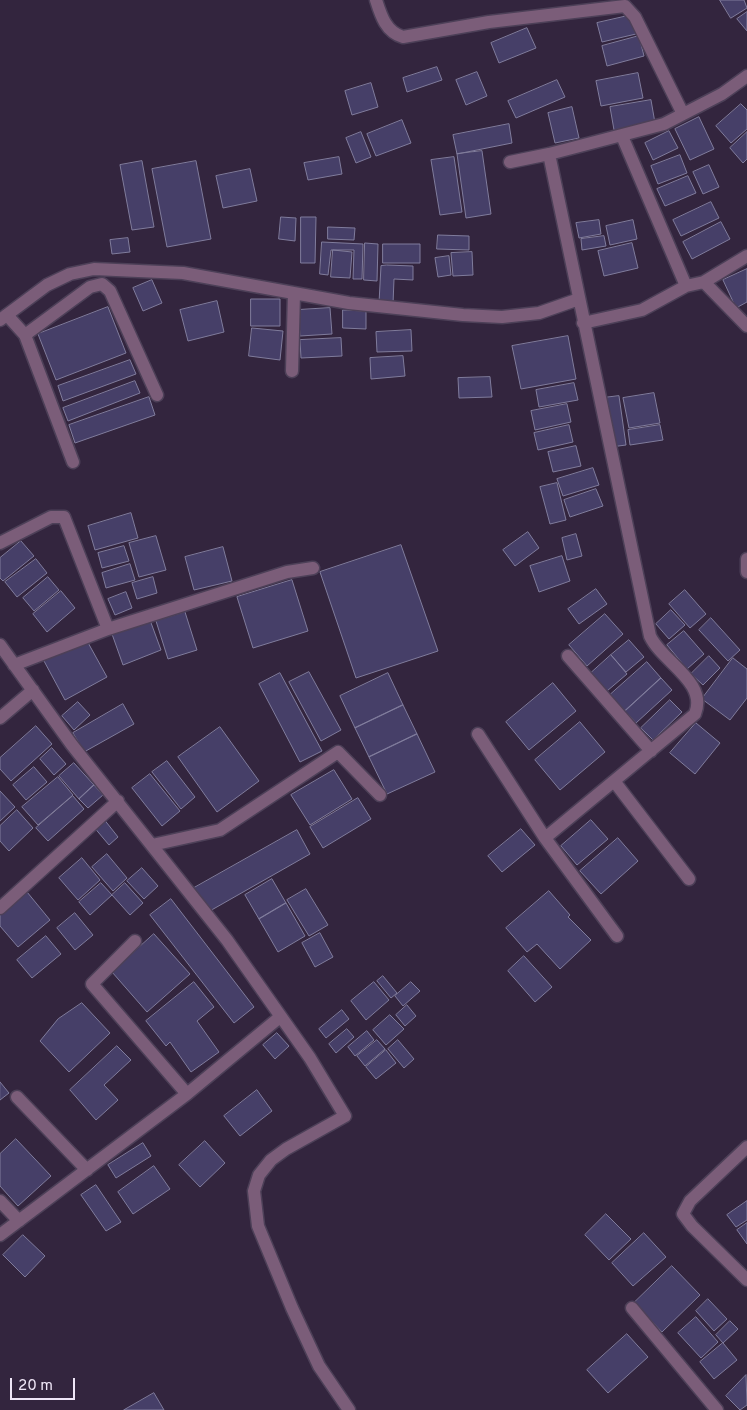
<!DOCTYPE html>
<html>
<head>
<meta charset="utf-8">
<style>
	body { margin:0 }
	#map { position:relative; width:747px; height:1410px; overflow:hidden; background:#33253e; font-family:Overpass,sans-serif }
	canvas { display:block }
	.scale { position:absolute; left:10px; top:1378px; width:65px; height:22px; box-sizing:border-box; border:2px solid #efe6f7; border-top:0; padding-left:6px; font-size:15px; line-height:18px; white-space:nowrap; color:#efe6f7; -webkit-text-stroke:4px #33253e; paint-order:stroke }
</style>
</head>
<body>
<div id="map">
<canvas width="747" height="1410"></canvas>
<div class="scale">20 m</div>
</div>
<script>
const context = document.querySelector('canvas').getContext('2d');
context.lineJoin = 'round';
function fillPath(path, color) { context.fillStyle = color; context.fill(path, 'evenodd'); }
function strokePath(path, color, width, dash) { context.strokeStyle = color; context.lineWidth = width; context.lineCap = dash ? 'butt' : 'round'; context.setLineDash(dash || []); context.stroke(path); }
const building = new Path2D(`
	M720,0H744L747,8L731,18Z
	M747,12V31L737,19Z
	M632,15L636,34L602,42L597,23Z
	M527,28L536,48L499,63L491,43Z
	M639,36L644,56L607,66L602,46Z
	M437,67L442,80L407,92L403,78Z
	M477,72L487,96L466,105L456,80Z
	M638,73L643,98L601,106L596,81Z
	M557,80L565,97L516,118L508,101Z
	M371,83L378,107L352,115L345,91Z
	M651,100L655,123L614,130L610,107Z
	M741,104L747,110V129L731,143L716,126Z
	M572,107L579,138L555,143L548,113Z
	M699,117L714,149L690,160L675,129Z
	M402,120L411,143L376,156L367,134Z
	M509,124L512,143L457,154L453,135Z
	M669,131L678,148L653,160L645,143Z
	M361,132L371,157L356,163L346,138Z
	M747,132V159L743,163L730,148Z
	M482,151L491,214L466,218L457,154Z
	M680,155L687,173L658,184L651,166Z
	M339,157L342,174L308,180L304,163Z
	M454,157L462,212L440,215L431,160Z
	M142,161L154,227L132,230L120,165Z
	M196,161L211,239L167,247L152,169Z
	M709,165L719,187L703,194L693,172Z
	M250,169L257,201L223,208L216,176Z
	M688,176L696,193L665,206L657,189Z
	M711,202L719,218L681,236L673,220Z
	M281,217L296,218L295,241L279,239Z
	M301,217H316L315,263H301Z
	M599,220L601,234L579,238L576,223Z
	M633,220L637,239L610,245L606,226Z
	M721,222L730,239L692,259L683,242Z
	M328,227L355,228L354,240L328,239Z
	M438,235L469,236V250L437,249Z
	M604,236L606,246L582,250L581,239Z
	M128,238L130,252L112,254L110,240Z
	M322,242L363,244L362,279H353L354,250H331L328,275L320,274Z
	M365,243L378,244L377,281L364,280Z
	M632,243L638,268L604,276L598,251Z
	M383,244H420V263H383Z
	M333,250L352,252L350,278L331,277Z
	M472,252L473,275L453,276L451,253Z
	M449,256L451,275L438,277L435,258Z
	M387,265L413,266V280L394,279L393,304L379,303L381,266Z
	M747,269V302L736,308L723,280Z
	M152,280L162,303L143,311L133,288Z
	M251,299H280V326H251Z
	M217,301L224,332L188,341L180,310Z
	M108,307L126,353L56,380L38,334Z
	M330,308L332,334L300,336L298,310Z
	M343,310L366,311V329L343,328Z
	M252,328L283,331L280,360L249,356Z
	M411,330L412,351L377,352L376,332Z
	M568,336L576,379L521,389L512,346Z
	M341,338L342,356L301,358L300,340Z
	M403,356L405,376L371,379L370,358Z
	M130,360L136,374L63,401L58,386Z
	M490,377L492,397L459,398L458,378Z
	M135,381L140,393L68,421L63,408Z
	M574,383L578,400L539,407L536,390Z
	M654,393L660,423L629,428L623,398Z
	M619,396L626,445L611,447L603,398Z
	M149,397L155,415L75,443L69,425Z
	M567,404L571,422L535,430L531,411Z
	M569,425L573,442L538,450L534,433Z
	M660,425L663,440L630,445L628,430Z
	M576,446L581,466L553,472L548,452Z
	M593,468L599,485L563,496L557,479Z
	M557,483L566,520L550,524L540,487Z
	M596,489L603,506L570,517L564,500Z
	M131,513L138,538L95,550L88,526Z
	M528,532L539,548L515,566L503,550Z
	M576,534L582,556L567,560L562,538Z
	M156,536L166,570L139,577L129,543Z
	M21,541L34,556L3,581L0,578V558Z
	M401,545L438,651L356,678L320,572Z
	M124,546L129,561L102,568L98,553Z
	M223,547L232,581L194,590L185,557Z
	M562,556L570,581L539,592L530,566Z
	M36,559L47,573L17,597L5,582Z
	M130,564L135,580L106,588L102,573Z
	M48,577L59,590L34,611L23,598Z
	M153,577L157,593L137,599L132,583Z
	M292,580L308,631L253,648L237,597Z
	M596,589L607,604L579,624L568,609Z
	M685,590L706,614L690,628L669,604Z
	M61,591L75,608L47,632L33,614Z
	M126,592L132,608L115,615L108,599Z
	M671,610L685,625L669,639L656,624Z
	M185,612L197,650L168,659L156,621Z
	M605,614L623,634L587,666L569,645Z
	M711,618L740,650L728,661L699,630Z
	M150,620L161,650L123,665L112,634Z
	M684,631L704,654L687,669L667,645Z
	M86,639L107,677L65,700L44,661Z
	M629,640L644,657L626,672L611,655Z
	M611,655L627,674L607,691L591,673Z
	M709,656L720,668L703,685L691,674Z
	M733,658L747,669V698L730,720L702,699Z
	M647,662L661,678L625,711L610,695Z
	M309,672L341,730L321,741L289,682Z
	M280,673L322,751L300,762L259,684Z
	M388,673L403,705L355,728L340,696Z
	M661,678L672,690L636,723L625,711Z
	M553,683L576,711L529,750L506,722Z
	M670,700L682,712L653,740L641,728Z
	M78,702L90,715L74,730L62,716Z
	M123,704L134,724L84,752L73,733Z
	M403,705L417,734L369,757L355,728Z
	M580,722L605,752L560,790L535,760Z
	M696,723L720,743L695,774L670,753Z
	M36,726L52,744L11,781L0,769V758Z
	M220,727L259,781L217,812L178,757Z
	M417,734L435,772L387,794L369,757Z
	M52,748L66,764L54,775L40,759Z
	M167,761L195,797L181,809L152,772Z
	M74,763L94,785L79,799L59,776Z
	M34,767L47,782L26,800L13,785Z
	M334,770L352,799L310,825L291,795Z
	M150,774L180,811L162,826L132,788Z
	M58,777L73,795L38,825L22,807Z
	M94,785L103,795L88,808L79,799Z
	M0,791L15,807L0,821Z
	M73,796L84,809L48,841L36,828Z
	M358,798L371,819L323,848L310,827Z
	M17,810L33,828L9,851L0,841V826Z
	M103,818L118,837L109,845L93,826Z
	M591,820L608,839L577,865L561,846Z
	M521,829L535,845L502,872L488,856Z
	M297,830L310,854L208,912L194,888Z
	M618,838L638,861L601,894L580,871Z
	M107,854L127,878L113,891L92,867Z
	M82,858L100,880L78,900L59,878Z
	M142,868L158,886L144,899L127,881Z
	M272,879L286,903L259,919L245,895Z
	M101,883L112,895L90,915L79,902Z
	M125,883L143,903L130,915L112,895Z
	M306,889L328,925L309,936L287,900Z
	M549,891L570,915L568,917L591,940L560,969L537,944L527,952L506,928Z
	M27,892L50,920L18,947L0,926V915Z
	M171,899L254,1007L234,1023L150,915Z
	M286,903L305,936L278,952L259,919Z
	M75,913L93,935L75,950L57,928Z
	M320,933L333,957L315,967L302,943Z
	M154,934L190,974L147,1012L112,972Z
	M46,936L61,954L32,978L17,960Z
	M524,956L552,987L535,1002L508,971Z
	M383,976L397,993L391,998L377,981Z
	M194,982L214,1007L197,1021L219,1052L191,1072L170,1042L166,1046L146,1021Z
	M374,982L389,1000L366,1020L351,1001Z
	M411,982L420,991L403,1006L395,996Z
	M82,1003L110,1033L69,1072L40,1041L58,1019Z
	M407,1005L416,1016L405,1026L396,1015Z
	M342,1010L349,1019L326,1038L319,1029Z
	M390,1015L404,1029L386,1045L373,1030Z
	M347,1029L354,1037L336,1053L329,1044Z
	M367,1031L374,1040L355,1056L348,1047Z
	M277,1033L289,1046L275,1059L263,1045Z
	M377,1040L385,1049L365,1066L357,1056Z
	M398,1040L414,1059L404,1068L388,1049Z
	M117,1046L131,1060L104,1085L118,1100L96,1120L70,1090Z
	M386,1050L396,1063L376,1079L366,1067Z
	M0,1082L9,1093L0,1100Z
	M257,1090L272,1111L240,1136L224,1116Z
	M16,1139L51,1176L18,1206L0,1186V1154Z
	M205,1141L225,1163L200,1187L179,1165Z
	M143,1143L151,1156L116,1178L108,1165Z
	M154,1166L170,1189L133,1214L118,1192Z
	M96,1185L121,1222L106,1231L81,1195Z
	M747,1201V1220L736,1227L727,1215Z
	M606,1214L631,1239L609,1260L585,1235Z
	M747,1223V1244L737,1230Z
	M644,1233L666,1257L633,1286L612,1263Z
	M23,1235L45,1256L25,1277L3,1255Z
	M672,1266L700,1295L662,1332L634,1303Z
	M708,1299L727,1319L714,1331L696,1311Z
	M696,1317L718,1342L701,1358L678,1333Z
	M730,1321L738,1329L723,1343L716,1335Z
	M627,1334L648,1357L608,1393L587,1370Z
	M723,1343L737,1360L714,1379L700,1362Z
	M746,1375L747,1405L740,1410L726,1396Z
	M154,1393L164,1410H124Z`);
fillPath(building, '#463f68');
strokePath(building, '#807c9c', 1);
const lane = new Path2D(`
	M7,315L25,335L90,287L102,284L110,291L157,395
	M25,335L73,462`);
const street = new Path2D(`
	M376,0C381,16 386,32 403,37L489,22L625,6L635,17L683,114
	M622,136L686,286
	M510,162L549,154
	M704,282L747,326
	M0,320L47,285L70,274L94,269L183,273L349,303L463,315L502,317L539,313L579,299
	M583,323L642,310L686,286L704,282L747,256
	M292,371L294,293
	M0,543L51,517H64L108,629
	M747,559V572
	M0,645L72,745L227,940L310,1058L345,1116L286,1149L271,1160L259,1175L254,1191L258,1226L292,1308L319,1366L349,1410
	M568,656L651,751
	M14,665L108,629L287,572L313,568
	M0,718L33,690
	M478,734L545,838L617,936
	M614,781L689,879
	M545,838L695,714C708,682 662,662 650,636L549,154L664,124L722,94L747,76
	M152,845L220,830L338,752L380,795
	M0,908L118,801
	M135,941L92,984L187,1094
	M17,1097L87,1170
	M747,1147L690,1201L683,1214L692,1226L747,1280
	M0,1201L19,1221
	M0,1235L187,1094L280,1017
	M632,1308L717,1410`);
strokePath(lane, '#4d4058', 15);
strokePath(street, '#4d4058', 15);
strokePath(lane, '#7b5d79', 12);
strokePath(street, '#7b5d79', 12);
</script>
</body>
</html>
